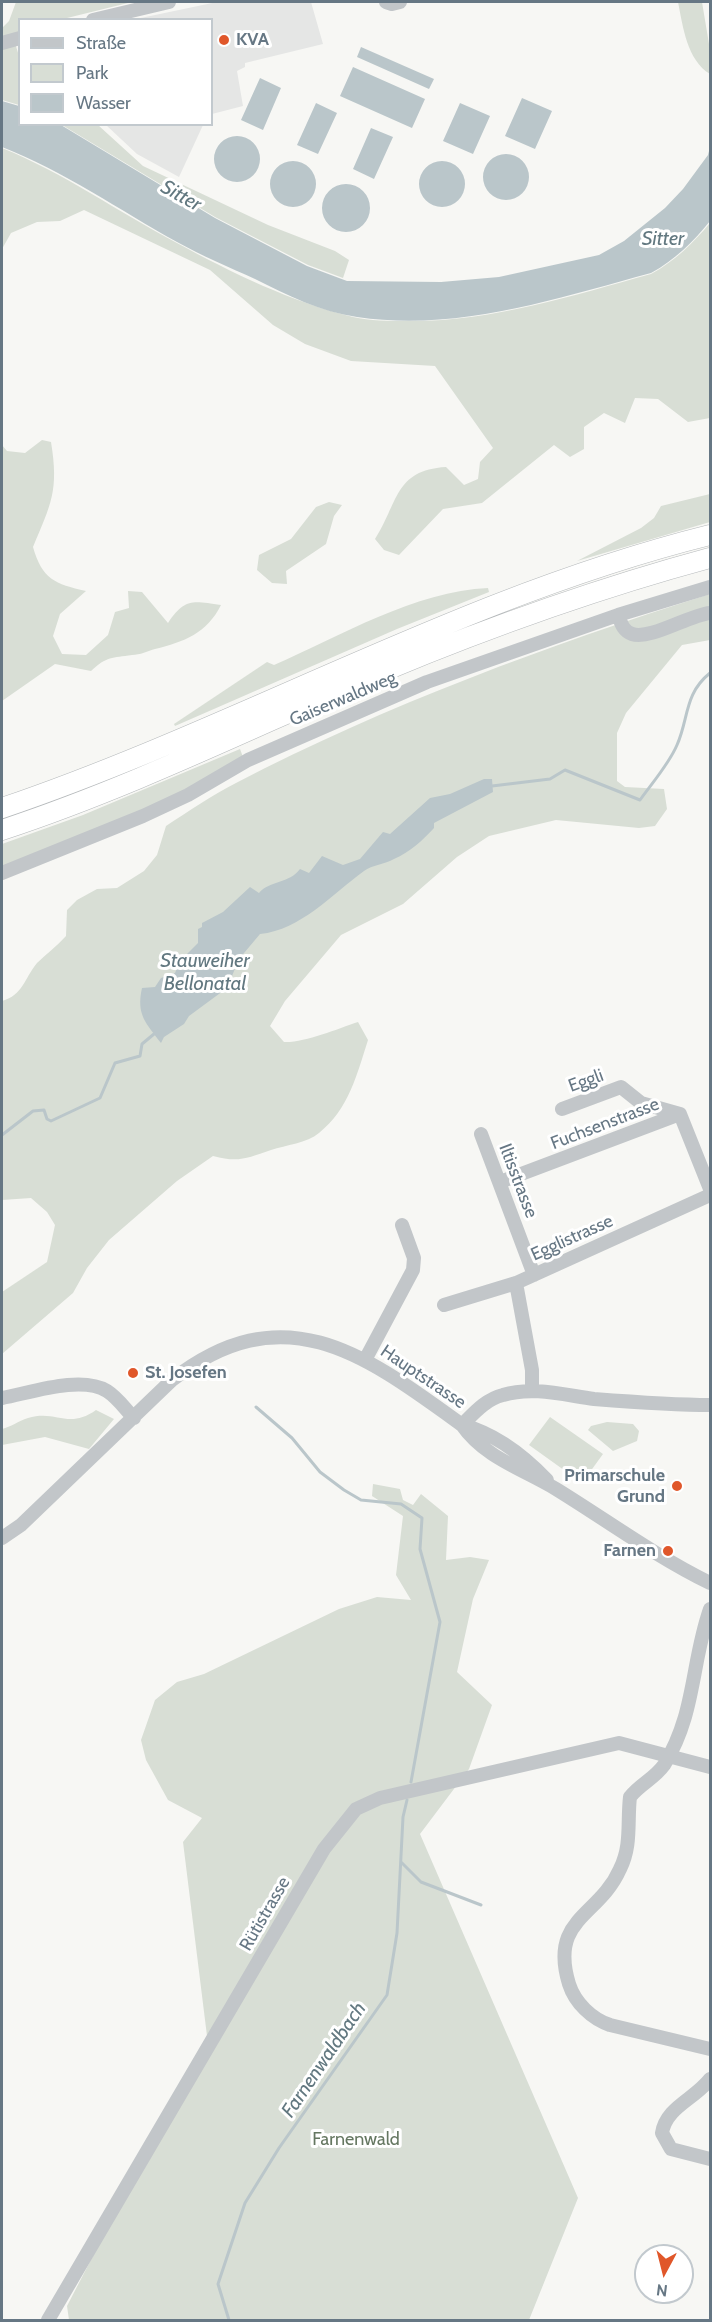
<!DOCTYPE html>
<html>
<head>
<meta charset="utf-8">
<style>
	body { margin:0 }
	#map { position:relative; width:712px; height:2322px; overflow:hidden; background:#f7f7f4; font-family:Cabin,sans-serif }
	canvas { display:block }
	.frame { position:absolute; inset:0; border:3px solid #667784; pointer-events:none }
	.legend { position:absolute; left:18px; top:18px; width:195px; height:108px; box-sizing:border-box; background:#fff; border:2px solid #c2c9ce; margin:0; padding:8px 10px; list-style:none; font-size:18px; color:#667784 }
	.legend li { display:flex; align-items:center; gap:12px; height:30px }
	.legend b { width:30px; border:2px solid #c2c9ce }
	.north { position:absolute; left:634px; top:2244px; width:60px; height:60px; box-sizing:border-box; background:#fff; border:2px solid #c2c9ce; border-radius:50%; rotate:187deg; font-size:16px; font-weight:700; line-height:24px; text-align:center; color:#667784 }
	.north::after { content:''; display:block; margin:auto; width:21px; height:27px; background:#e0572a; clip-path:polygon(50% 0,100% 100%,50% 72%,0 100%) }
</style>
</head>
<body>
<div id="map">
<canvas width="712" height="2322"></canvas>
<div class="frame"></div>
<ul class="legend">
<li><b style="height:8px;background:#c2c6c9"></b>Straße</li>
<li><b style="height:16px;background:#d8ded5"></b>Park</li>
<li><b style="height:16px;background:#bac6ca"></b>Wasser</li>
</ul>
<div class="north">N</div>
</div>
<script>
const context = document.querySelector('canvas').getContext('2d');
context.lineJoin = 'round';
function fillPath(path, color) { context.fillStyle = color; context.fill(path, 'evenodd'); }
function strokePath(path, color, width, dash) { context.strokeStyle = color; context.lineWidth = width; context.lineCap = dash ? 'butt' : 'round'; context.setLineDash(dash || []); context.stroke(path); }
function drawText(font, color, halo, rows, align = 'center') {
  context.font = font + ' Cabin,sans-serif'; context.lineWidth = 6; context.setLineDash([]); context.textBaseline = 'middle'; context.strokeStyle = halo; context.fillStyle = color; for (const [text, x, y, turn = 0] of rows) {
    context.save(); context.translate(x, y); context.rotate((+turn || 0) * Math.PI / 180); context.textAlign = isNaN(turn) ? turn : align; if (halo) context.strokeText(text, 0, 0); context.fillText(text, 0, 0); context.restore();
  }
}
fillPath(new Path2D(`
	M217,2H311L323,44L245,63V67L237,71L243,106L212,114V20L136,19Z
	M106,125H203L179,177L137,154Z`), '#e5e6e5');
fillPath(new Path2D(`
	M16,2H132L63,19L20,20L19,36L15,43L19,56V105L2,100V28L9,21Z
	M678,2H702L710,50V74C687,60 683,27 678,2Z
	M62,125H98L143,166L268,225L335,251L349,260L343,278L308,265L215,217Z
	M2,148C64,173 118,212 177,243C232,273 292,302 353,317C370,321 389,321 407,321C491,322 571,296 651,274C675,261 693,243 710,223V418L688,422L658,399L635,398L625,423L604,413L584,427V449L570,457L554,445L482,503L443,509L399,555L384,550L375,539C398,504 394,470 446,467L464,485L478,479L480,462L493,448L435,366L351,361L305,344L273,325L210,270L84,210L60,221L37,222L11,233L2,249Z
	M42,440L51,442C59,491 51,504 33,547C42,579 55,584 86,591L60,614L53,636L62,654L86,655L108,635L115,612L129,608L128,591L142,592L168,623C185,598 192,601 221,605C207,633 184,642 155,649C148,651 140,655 132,655C112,658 107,656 91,671L55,664L2,701V445L7,451L25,453Z
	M710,494V522L577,561L641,528L654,518L661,506Z
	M329,502L342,505L334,516L326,544L286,571L287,584L272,583L257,570L259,555L291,539L316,507Z
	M488,588L489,592L397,629L175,726L174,724L267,662L274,665C340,636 416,591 488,588Z
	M710,594V640L682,645L626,713L617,733V781L625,787L664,789L667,809L655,826L639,828L556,820L489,836L457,857L403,904L341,935L285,1001L270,1026L284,1042C304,1043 337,1029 358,1022L368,1040C357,1074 349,1109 319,1133C307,1143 286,1145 271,1150C247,1158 239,1163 213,1156L177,1181L109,1240L87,1268L73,1293L2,1354V1292L47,1262L55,1225L47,1212L31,1198L2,1200V1001C23,995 24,979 37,963C46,954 57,946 66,936L67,910L77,900L97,889L117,888L144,871L157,855L166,826C189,811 212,795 236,783C386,705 549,645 710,594Z
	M240,749L243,757L188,792L2,868V844L83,815Z
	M96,1410L114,1419L89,1449L45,1437L2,1445V1429C11,1427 18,1421 28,1418C56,1409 68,1430 96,1410Z
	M550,1417L603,1454L582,1483L529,1445Z
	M607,1422L633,1424L639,1431L637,1441L613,1451L588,1430L591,1426Z
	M373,1484L400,1489L403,1500L413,1505L421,1494L448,1516L446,1560L470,1557L489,1560L473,1599L457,1672L492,1705L469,1769L420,1834L578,2198L529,2320H69L67,2306L207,2036L183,1842L202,1818L168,1800L146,1760L141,1740L155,1700L177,1682L204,1674L339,1609L377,1597L411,1600L396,1575L403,1516L372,1496Z`), '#d8ded5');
fillPath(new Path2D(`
	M361,47L434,79L429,89L357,57Z
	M353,67L425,99L412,128L340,96Z
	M260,78L281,88L263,130L241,120Z
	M522,98L552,111L535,149L505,136Z
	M2,101L19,106L20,124L61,125L215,218L307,266L347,281L441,282L499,277L599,255L624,241L665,208L683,189L708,155L710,147V221C693,242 675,260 651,273C555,299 457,332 357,317C321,312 287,295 255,279C229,267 202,256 177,242C119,210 64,171 2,147Z
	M316,103L337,113L318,154L297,145Z
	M460,103L490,116L473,154L443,141Z
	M371,128L393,137L374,179L353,169Z
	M214 159a23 23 0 1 1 46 0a23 23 0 1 1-46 0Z
	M483 177a23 23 0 1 1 46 0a23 23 0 1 1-46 0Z
	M270 184a23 23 0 1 1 46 0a23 23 0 1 1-46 0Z
	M419 184a23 23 0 1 1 46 0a23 23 0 1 1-46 0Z
	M322 208a24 24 0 1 1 48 0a24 24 0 1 1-48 0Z
	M484,779H492L493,792L434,823V828C422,841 410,852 394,859C385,864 372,865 364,871C332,894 301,930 260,934L239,959L227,988L189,1016L184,1024L164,1037L161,1043C146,1023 136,1015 142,988L155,987L161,978L175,973L180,961L198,943V929L202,927V923L223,912L250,887L259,893C270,880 289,884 300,869L309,873L322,856L343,865L360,859L383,832L390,834L430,798L450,794Z`), '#bac6ca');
strokePath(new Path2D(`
	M492,786L550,779L565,770L640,800C652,783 669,764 677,745C689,718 684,694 710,673
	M2,1135L33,1111L44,1110L47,1119L51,1121L100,1098L115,1063L140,1056L142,1044L154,1034
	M256,1407L292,1438L320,1472L344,1490L361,1500L401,1504L422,1518L420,1549L440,1622L411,1782
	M401,1862L421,1882L481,1905
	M229,2320L218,2284L245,2203L279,2148L387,1995L397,1933L403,1817L407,1800`), '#bac6ca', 3);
const highway = new Path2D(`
	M2,808C243,726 461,597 710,535
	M2,830C133,787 257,725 384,671C490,627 599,588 710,558`);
strokePath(highway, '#b5b9bb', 21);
strokePath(new Path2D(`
	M386,2L392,4L400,2
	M93,20L169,2
	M2,43L20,38
	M618,615C621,623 623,631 632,634C651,640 689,615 710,613
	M2,873L143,816L188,795L248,760L427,682L618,615L710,587
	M562,1109L621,1087L641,1103L680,1114
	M680,1114L710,1189
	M481,1134L534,1275
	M500,1182L680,1114
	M516,1283L532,1370V1389
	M444,1305L516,1283L710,1195
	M365,1360L413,1270L414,1258L402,1225
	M2,1398C30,1393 81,1375 107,1391C118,1398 125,1409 134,1418
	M462,1425C474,1413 486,1399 503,1395C532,1386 564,1395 594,1399C633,1402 672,1405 710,1405
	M462,1425C494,1433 524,1456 547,1480
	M2,1538L21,1525L172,1380C284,1293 364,1354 462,1425C485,1458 523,1469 556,1489C608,1521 655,1556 710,1583
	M710,1609C691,1663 696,1713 664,1765C654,1779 640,1784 630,1797C627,1822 632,1845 620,1869C599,1917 549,1918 569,1984C575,2003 592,2019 610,2025L710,2049
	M710,2079C695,2099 666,2107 662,2133L671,2149L710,2159
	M48,2320L324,1849L356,1809L380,1798L619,1743L710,1767`), '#c2c6c9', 14);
strokePath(highway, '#fff', 20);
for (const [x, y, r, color] of [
	[224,40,6,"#e0572a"],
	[133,1373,6,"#e0572a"],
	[677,1486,6,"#e0572a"],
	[668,1551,6,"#e0572a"]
]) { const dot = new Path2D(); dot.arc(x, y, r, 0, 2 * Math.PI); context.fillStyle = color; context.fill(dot); strokePath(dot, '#fff', 2); }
drawText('bold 18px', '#667784', '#fff', [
	["KVA",236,40],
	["St. Josefen",145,1373],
	["Primarschule",665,1476,"right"],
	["Grund",665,1497,"right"],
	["Farnen",656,1551,"right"]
], 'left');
drawText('18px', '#667784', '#fff', [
	["Gaiserwaldweg",343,699,-23],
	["Eggli",586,1081,-20],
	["Fuchsenstrasse",605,1124,-21],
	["Iltisstrasse",518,1181,69],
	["Egglistrasse",572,1238,-24],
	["Hauptstrasse",423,1377,34],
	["Rütistrasse",265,1914,-60]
]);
drawText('18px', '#657761', '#fff', [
	["Farnenwald",356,2140]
]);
drawText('italic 20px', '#627880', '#fff', [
	["Sitter",181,196,29],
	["Sitter",663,239],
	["Stauweiher",205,961],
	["Bellonatal",205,984],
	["Farnenwaldbach",324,2060,-56]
]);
</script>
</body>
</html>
